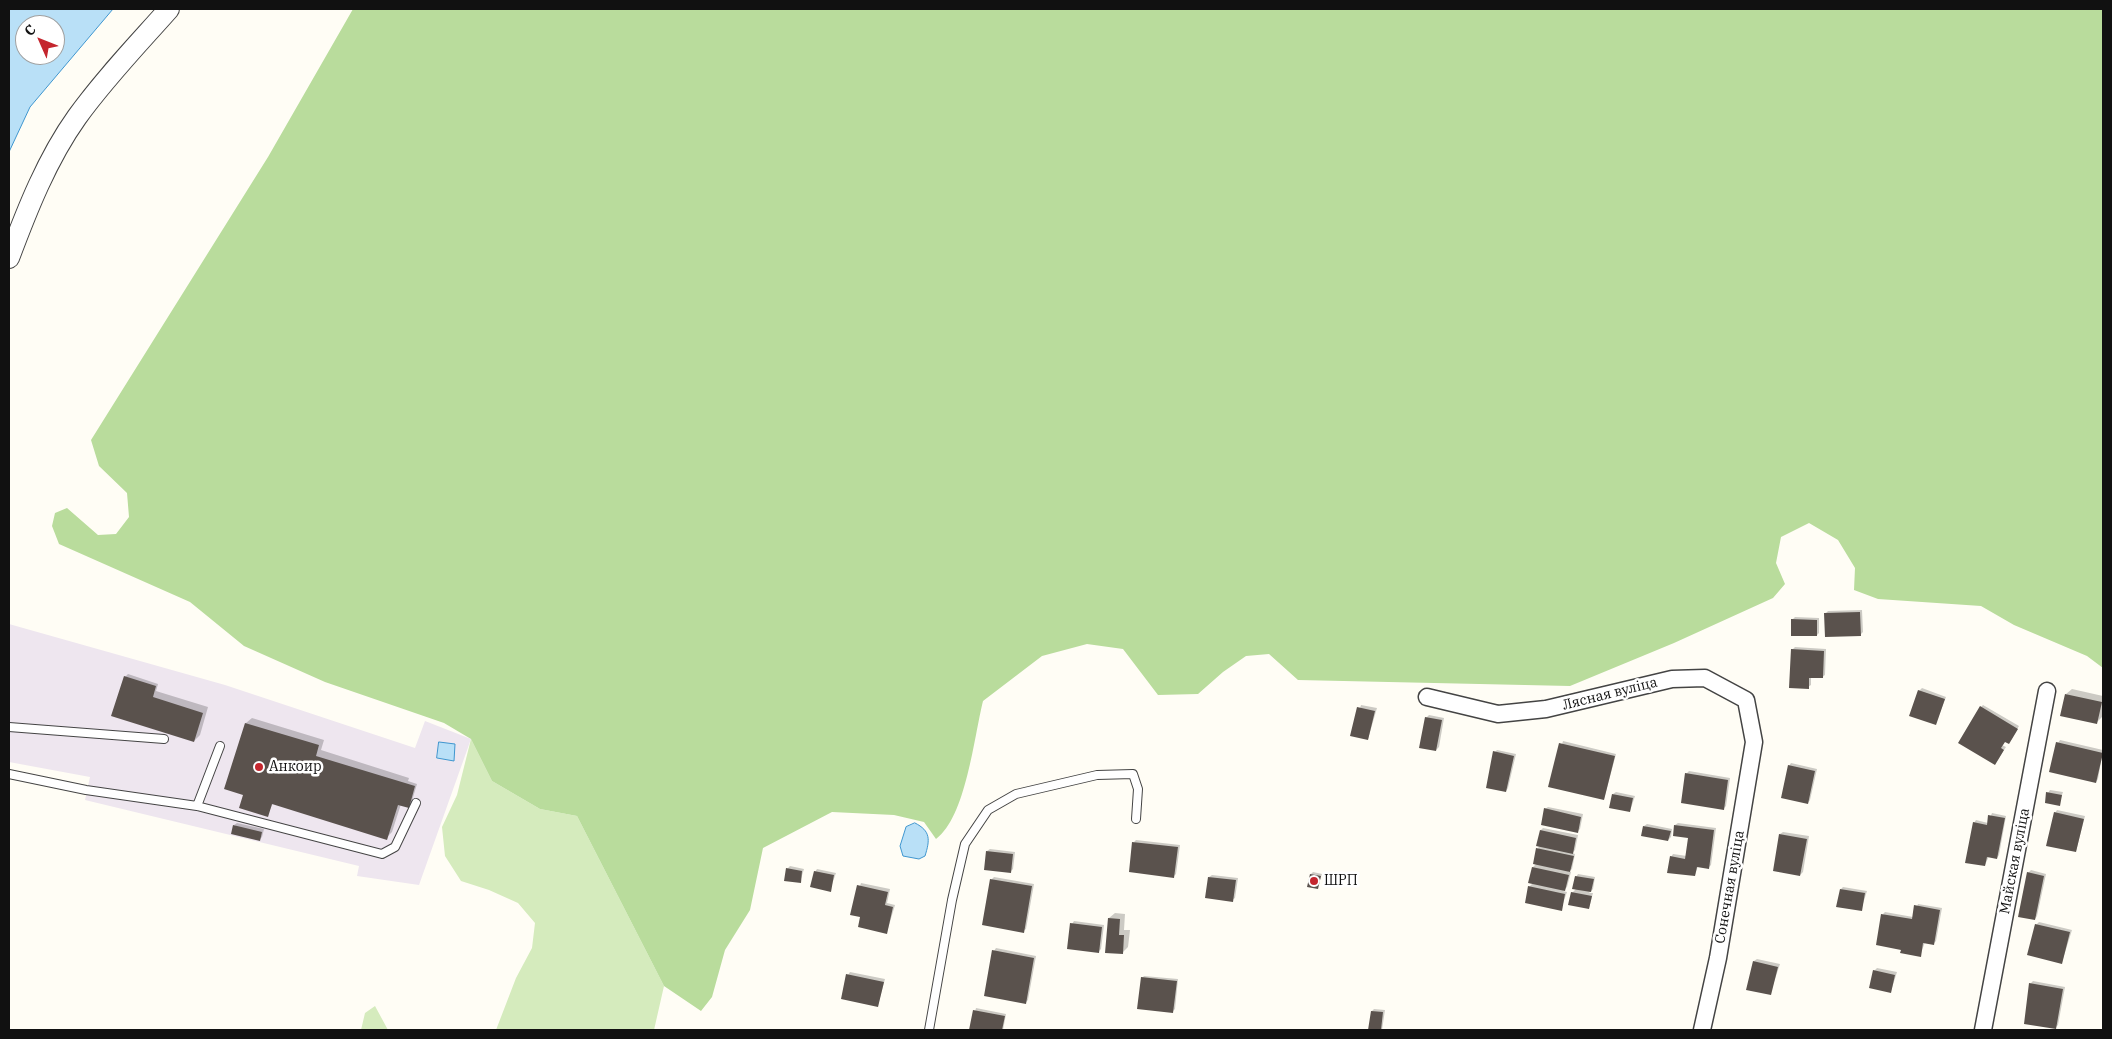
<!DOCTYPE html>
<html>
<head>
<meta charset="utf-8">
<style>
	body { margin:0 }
	#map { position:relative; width:2112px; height:1039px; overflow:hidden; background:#fffdf5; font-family:"IBM Plex Serif",serif }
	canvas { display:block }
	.frame { position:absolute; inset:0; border:10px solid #111; pointer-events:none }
	.north { position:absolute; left:15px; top:15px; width:50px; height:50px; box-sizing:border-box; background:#fff; border:1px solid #a0a0a0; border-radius:50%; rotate:314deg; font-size:14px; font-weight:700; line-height:20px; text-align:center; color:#111 }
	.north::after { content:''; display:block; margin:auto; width:18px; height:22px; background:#c4262e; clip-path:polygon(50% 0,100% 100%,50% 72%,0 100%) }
</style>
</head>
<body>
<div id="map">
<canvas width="2112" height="1039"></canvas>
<div class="frame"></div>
<div class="north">С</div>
</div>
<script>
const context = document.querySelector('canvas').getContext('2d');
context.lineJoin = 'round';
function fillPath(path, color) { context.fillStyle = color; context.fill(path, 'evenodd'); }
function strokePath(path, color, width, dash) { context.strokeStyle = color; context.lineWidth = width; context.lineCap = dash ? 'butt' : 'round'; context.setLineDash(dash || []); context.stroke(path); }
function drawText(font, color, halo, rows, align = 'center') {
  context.font = font + ' "IBM Plex Serif",serif'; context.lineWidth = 5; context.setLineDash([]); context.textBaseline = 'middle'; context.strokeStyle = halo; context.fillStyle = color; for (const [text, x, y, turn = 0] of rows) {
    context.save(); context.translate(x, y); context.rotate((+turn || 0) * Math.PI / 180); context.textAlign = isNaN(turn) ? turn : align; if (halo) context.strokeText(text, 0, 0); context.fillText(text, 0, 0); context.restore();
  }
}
fillPath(new Path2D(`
	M9,624L225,685L415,748L425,721L471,739L419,885L357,876L359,866L85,800L90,777L9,762Z`), '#eee6ef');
fillPath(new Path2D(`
	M471,739L492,781L540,809L577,816L664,986L654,1030H496L516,978L532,948L535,923L518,903L489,890L461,881L445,856L442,827L457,795Z
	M375,1006L388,1030H361L365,1013Z`), '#d5ebbd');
fillPath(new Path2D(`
	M353,9H2103V668L2087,656L2014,625L1981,606L1878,599L1854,590L1855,568L1838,540L1809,523L1781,537L1776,563L1785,584L1773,598L1674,643L1570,686L1298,680L1269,654L1246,656L1223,672L1198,694L1158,695L1123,649L1087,644L1042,656L983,701C974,737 966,817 936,839L924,822L894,815L832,812L763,848L750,910L725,950L712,997L701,1011L664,986L577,816L540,809L492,781L471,739L444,723L325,682L244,646L190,602L59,544L52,526L55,513L67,508L98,535L116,534L129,517L127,493L99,466L91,440L268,157Z`), '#b9dc9c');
const water = new Path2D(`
	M9,9H113L30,107L9,152ZM25,25H55V55H25Z
	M439,742L455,744L454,761L437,758Z
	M915,823C931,831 930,840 925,856L919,859L903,856L900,846L906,827Z`);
fillPath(water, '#b9e0f7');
strokePath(water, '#3f96cf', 1);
fillPath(new Path2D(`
	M1862,610L1863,632L1860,635L1826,613L1828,611Z
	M1795,617L1819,618V633L1817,635L1792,620Z
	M1795,647L1826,649L1825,675L1822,677L1811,676V685L1808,687L1792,650Z
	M128,674L158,684L156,691L208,707L200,735L194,741L125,677Z
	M1922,688L1946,697L1936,723L1919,691Z
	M2072,689L2103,696L2102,717L2097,722L2066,694Z
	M1361,705L1377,708L1368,739L1352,735Z
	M1983,705L2019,726L2011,740L2005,741L2002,745L2006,747L1997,761L1981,707Z
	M1429,715L1444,718L1439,747L1436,750L1426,718Z
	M252,718L324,740L321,750L409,778L408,781L417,784L411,804L408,807L401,804L392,832L386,838L273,803L267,816L245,794L226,789L246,723Z
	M2060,740L2103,750L2098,779L2096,782L2058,743Z
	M1563,741L1616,754L1604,799L1550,786Z
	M1497,750L1516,754L1508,788L1506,791L1495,752Z
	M1791,763L1817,769L1810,800L1808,803L1789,766Z
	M1689,771L1730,778L1726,806L1723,809L1686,774Z
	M2050,790L2063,792L2059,804L2048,793Z
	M1616,792L1635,796L1630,811L1613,794Z
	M1548,807L1583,814L1580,829L1577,832L1545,809Z
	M2057,810L2085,816L2076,851L2055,813Z
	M1992,813L2006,816L1999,855L1997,858L1989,856L1985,865L1974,823L1976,820L1988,823Z
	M237,823L264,829L262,837L260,839L234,825Z
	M1678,823L1716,828L1711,865L1708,868L1698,866L1695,875L1671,857L1673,854L1687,856L1690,837L1675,825Z
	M1647,824L1672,829L1671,837L1668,840L1644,826Z
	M1543,828L1578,835L1575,850L1572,853L1575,854L1572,869L1568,872H1571L1567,887L1563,891L1567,892L1561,909L1529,887L1533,883V867L1536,864L1541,830Z
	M1783,832L1809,836L1803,872L1800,875L1780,834Z
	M1136,840L1180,845L1176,874L1174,876L1134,842Z
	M990,849L1015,852L1013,869L1010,872L987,851Z
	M790,866L804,869L800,882L787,869Z
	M817,869L836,873L830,890L815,872Z
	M2031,870L2046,874L2037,916L2035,919L2028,873Z
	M1313,872L1322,874L1317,888L1311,874Z
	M1578,874L1595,877L1593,889L1589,893H1593L1589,908L1572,893L1576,889V877Z
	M1212,875L1238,878L1235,898L1232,900L1209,877Z
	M994,877L1034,884L1026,929L1023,931L983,924L992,879Z
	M861,883L890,889L887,903L895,905L887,932L862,916L851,914Z
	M1843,887L1867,891L1861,910L1841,889Z
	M1918,904L1942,908L1936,941L1933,944L1925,942L1920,956L1883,914L1885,912L1913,917Z
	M1115,913L1125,914L1124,930H1130L1128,947L1122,953L1109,918Z
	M1074,921L1104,925L1101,949L1098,952L1072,924Z
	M2039,922L2072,930L2062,962L2036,925Z
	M996,948L1036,956L1028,1000L1025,1003L994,951Z
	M1757,959L1780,964L1770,994L1754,961Z
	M1877,968L1897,972L1891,991L1874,971Z
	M850,972L885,979L878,1005L848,975Z
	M1144,976L1178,979L1175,1009L1172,1012L1142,978Z
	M2033,981L2065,987L2058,1025L2055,1028L2030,984Z
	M976,1008L1006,1014L1003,1030H970Z
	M1374,1009L1385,1010L1382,1030H1369L1372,1011Z`), '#0003');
fillPath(new Path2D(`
	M1860,612L1861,636L1825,637L1824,613Z
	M1791,619L1817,620V636H1791Z
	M1791,649L1824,651L1823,678H1809V689L1789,688Z
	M124,676L156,686L153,697L203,713L194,742L111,716Z
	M1918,690L1945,699L1936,725L1909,716Z
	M2065,694L2102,702L2097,724L2060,716Z
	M1980,706L2018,729L2009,744L2005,742L2001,748L2004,750L1995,765L1958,743Z
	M1357,707L1375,711L1368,740L1350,736Z
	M1425,717L1442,720L1436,751L1419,748Z
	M245,723L319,745L316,756L415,786L409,808L398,805L387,840L272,804L268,817L239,808L243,795L224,789Z
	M2056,742L2103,753L2096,783L2049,772Z
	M1559,743L1615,756L1604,800L1548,787Z
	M1493,751L1514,756L1506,792L1486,788Z
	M1788,765L1815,771L1808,804L1781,798Z
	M1685,773L1728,780L1724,810L1681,803Z
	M2046,792L2062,795L2060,806L2045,803Z
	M1612,794L1633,798L1630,812L1609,808Z
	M1544,808L1581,817L1578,833L1541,825Z
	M2054,812L2084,819L2076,852L2046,846Z
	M1988,815L2005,818L1997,859L1987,857L1985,866L1965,863L1973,822L1987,825Z
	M233,825L262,832L260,841L231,834Z
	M1674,825L1714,830L1709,869L1697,867L1695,876L1667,873L1670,856L1685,859L1688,838L1673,836Z
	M1643,826L1671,831L1668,841L1641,836Z
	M1540,830L1576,838L1573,854L1536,846Z
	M1779,834L1807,839L1800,876L1773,871Z
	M1132,842L1178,847L1174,878L1129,872Z
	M1536,848L1574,856L1570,872L1533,864Z
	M986,851L1013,854L1011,873L984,870Z
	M1532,867L1569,875L1565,891L1528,883Z
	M786,868L802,871L801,883L784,881Z
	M814,871L834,875L831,892L810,887Z
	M2027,872L2044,876L2035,920L2018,917Z
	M1310,874L1321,876L1318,889L1307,887Z
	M1575,876L1594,879L1591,892L1572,889Z
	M1208,877L1236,880L1233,902L1205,898Z
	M990,879L1032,886L1024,933L982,925Z
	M857,885L888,892L885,905L893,907L887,934L858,927L860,917L850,915Z
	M1528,886L1565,894L1562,911L1525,903Z
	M1840,889L1865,893L1862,911L1836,907Z
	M1571,892L1592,896L1589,909L1568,905Z
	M1914,905L1940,910L1934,945L1923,943L1921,957L1900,953L1901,950L1876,945L1881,914L1912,919Z
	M1108,918L1120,919L1119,935H1124L1123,954L1105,953Z
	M1070,923L1102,927L1099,953L1067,949Z
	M2035,924L2070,932L2062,964L2027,955Z
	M992,950L1034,958L1026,1004L984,996Z
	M1753,961L1778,967L1771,995L1746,990Z
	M1873,970L1895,975L1891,993L1869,988Z
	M846,974L884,982L878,1007L841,999Z
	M1141,977L1177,981L1173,1013L1137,1009Z
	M2029,983L2063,989L2056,1029L2024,1024Z
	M973,1010L1005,1016L1002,1030H969Z
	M1371,1011L1383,1012L1381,1030H1368Z`), '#5a524d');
const service = new Path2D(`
	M9,727L164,739
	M9,774L86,790L197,806L382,854L395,847L416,803
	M197,806L220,746
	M929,1030L952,900L965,844L988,810L1016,794L1097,775L1133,774L1138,789L1136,819`);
const minor = new Path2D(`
	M1427,697L1498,714L1546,709L1672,679L1705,678L1746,700L1754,742L1718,958L1702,1030
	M1983,1030L2047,691`);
const tertiary = new Path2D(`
	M9,258C27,210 47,159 77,117C105,78 138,44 169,9`);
strokePath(service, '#444', 10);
strokePath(minor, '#444', 19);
strokePath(tertiary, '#444', 22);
strokePath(service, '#fff', 8);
strokePath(minor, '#fff', 16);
strokePath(tertiary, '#fff', 20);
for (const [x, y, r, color] of [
	[259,767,5,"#c4262e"],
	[1314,881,5,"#c4262e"]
]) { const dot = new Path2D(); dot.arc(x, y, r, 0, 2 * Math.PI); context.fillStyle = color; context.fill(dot); strokePath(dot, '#fff', 2); }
drawText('14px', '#111', '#fff', [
	["Лясная вуліца",1610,694,-14],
	["Майская вуліца",2015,861,-79],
	["Сонечная вуліца",1730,887,-80]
]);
drawText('14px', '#111', '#fff', [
	["Анкоир",269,767],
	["ШРП",1324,881]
], 'left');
</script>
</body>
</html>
